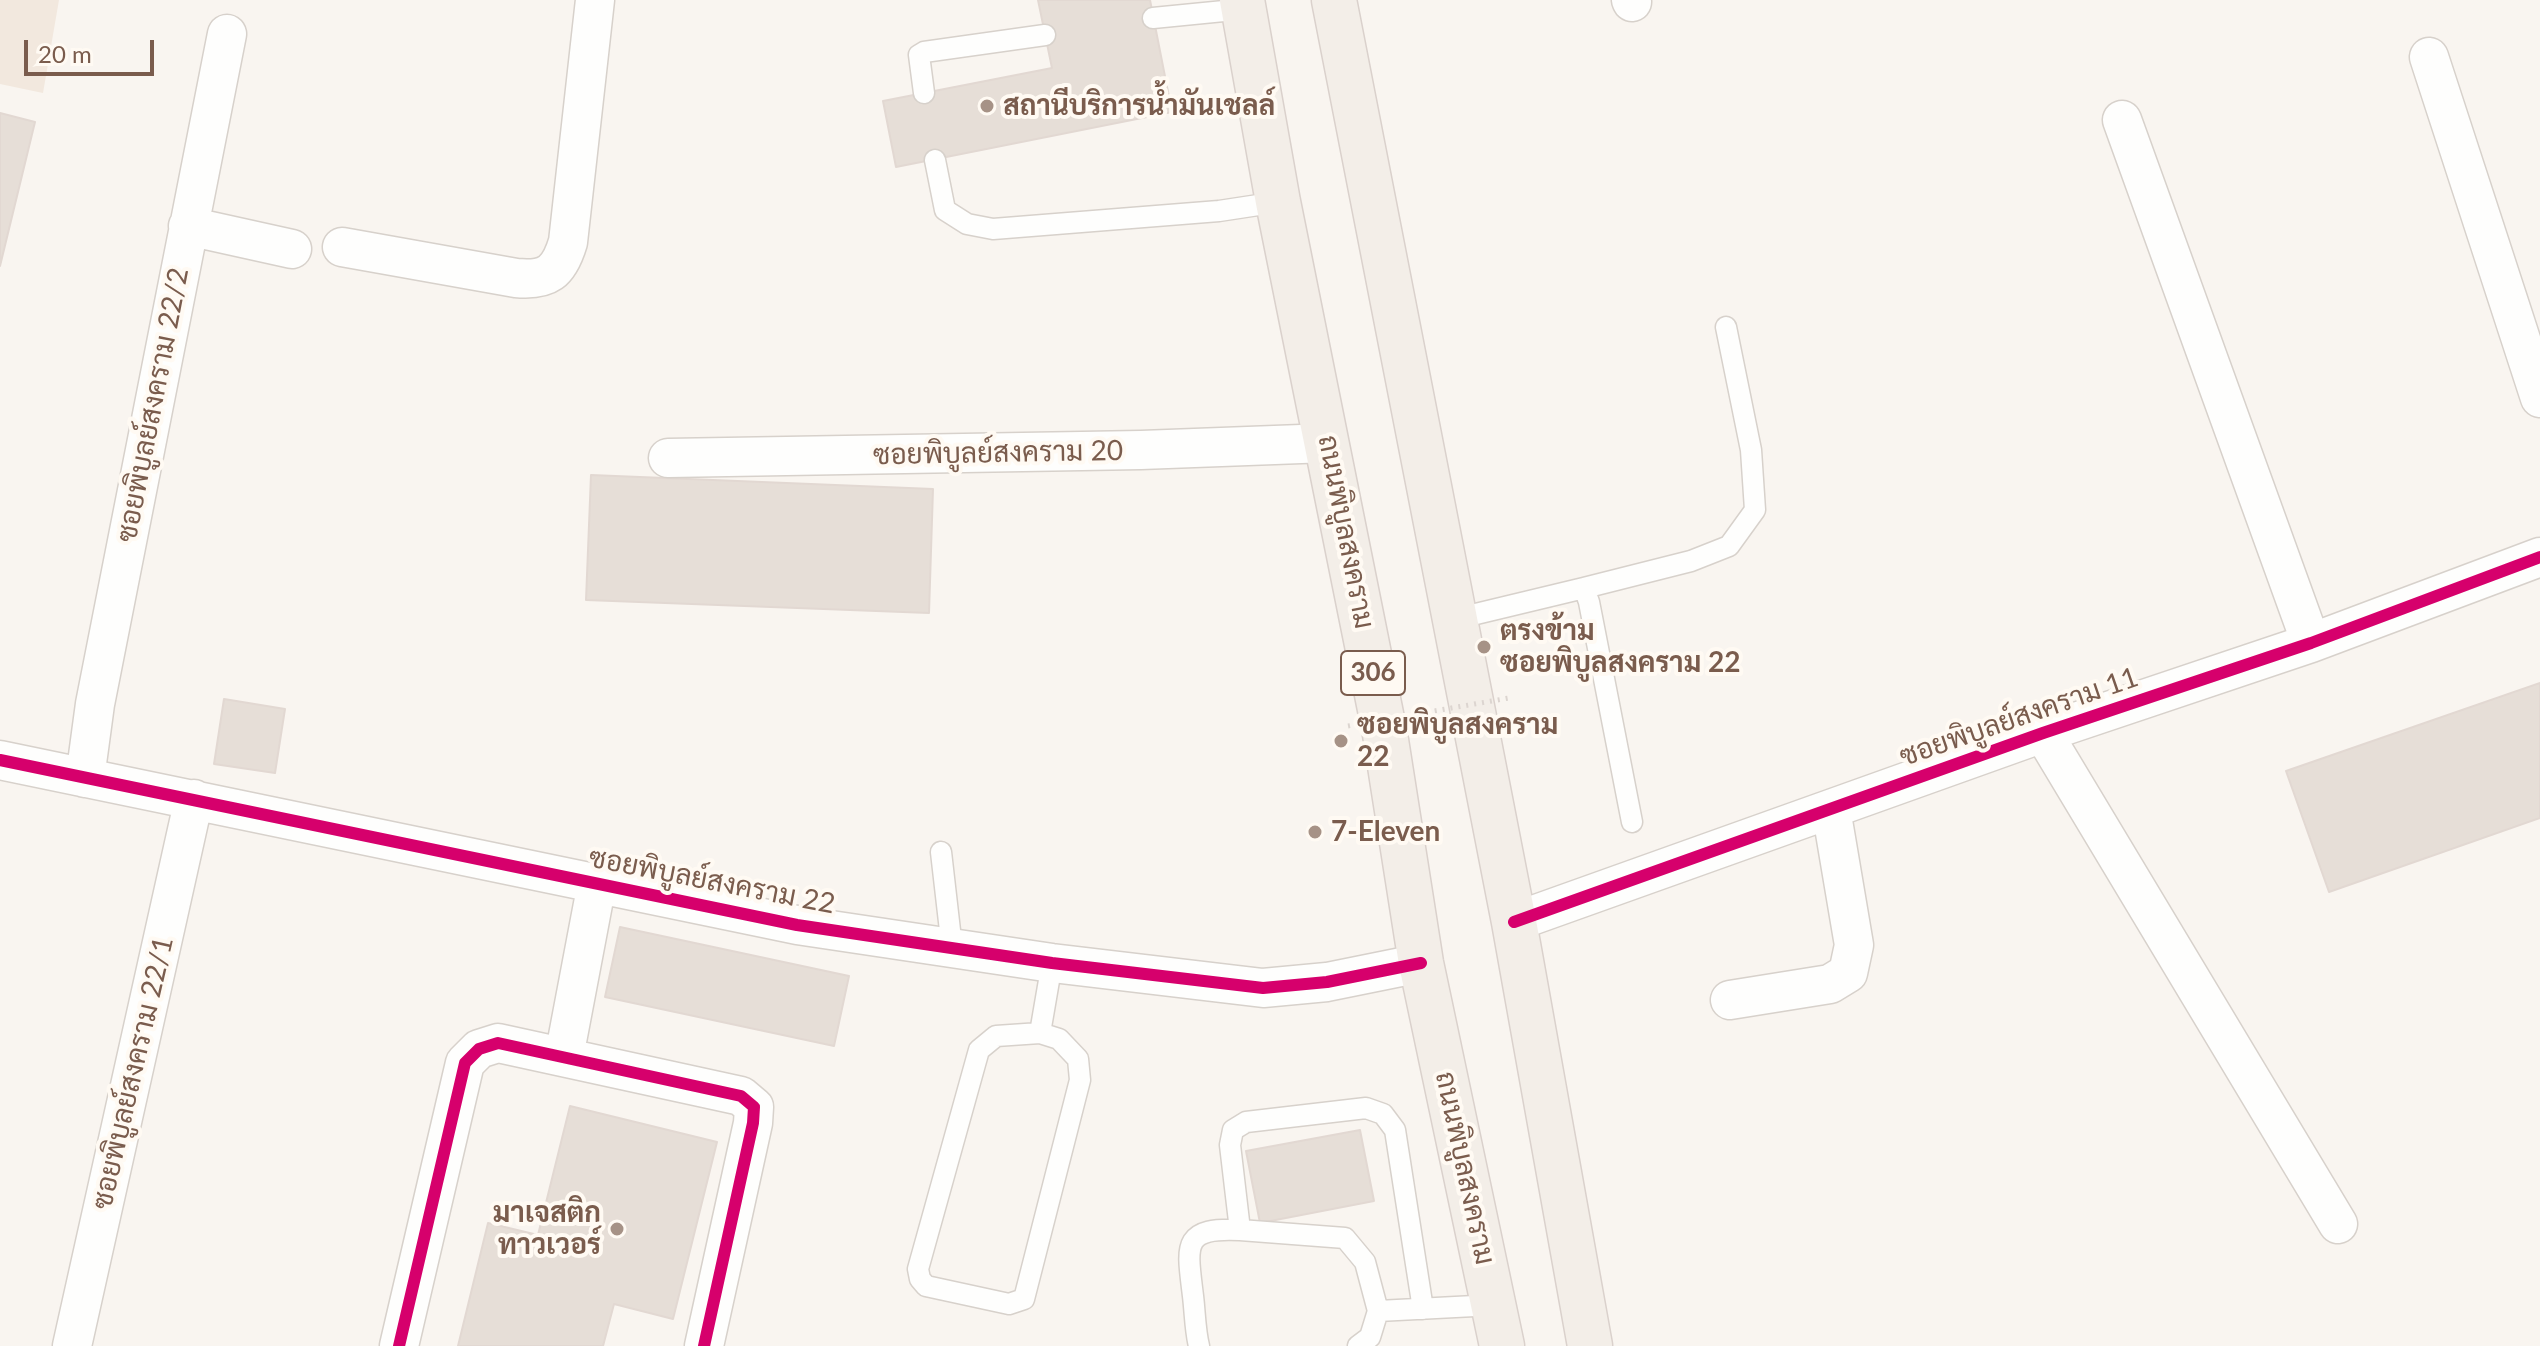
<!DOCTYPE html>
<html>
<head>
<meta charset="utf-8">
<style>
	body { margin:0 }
	#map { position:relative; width:2540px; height:1346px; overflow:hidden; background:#f9f5f0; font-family:Lato,sans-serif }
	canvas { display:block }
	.scale { position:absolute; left:24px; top:40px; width:130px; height:36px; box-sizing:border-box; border:4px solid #7a5c4d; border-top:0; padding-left:10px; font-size:24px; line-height:28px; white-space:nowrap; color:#7a5c4d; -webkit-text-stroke:6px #fffaf3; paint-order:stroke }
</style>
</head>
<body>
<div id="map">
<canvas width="2540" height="1346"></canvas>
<div class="scale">20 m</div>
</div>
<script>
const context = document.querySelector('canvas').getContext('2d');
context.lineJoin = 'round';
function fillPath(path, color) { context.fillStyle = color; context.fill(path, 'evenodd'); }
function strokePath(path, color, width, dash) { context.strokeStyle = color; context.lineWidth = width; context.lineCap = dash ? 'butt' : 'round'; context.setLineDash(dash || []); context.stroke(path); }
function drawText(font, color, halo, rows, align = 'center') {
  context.font = font + ' Lato,Sarabun,sans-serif'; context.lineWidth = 8; context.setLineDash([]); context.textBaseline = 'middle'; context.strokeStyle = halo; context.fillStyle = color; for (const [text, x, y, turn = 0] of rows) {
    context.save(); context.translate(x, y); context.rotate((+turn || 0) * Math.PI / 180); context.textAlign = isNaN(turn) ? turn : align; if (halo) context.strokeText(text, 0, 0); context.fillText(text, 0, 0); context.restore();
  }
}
fillPath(new Path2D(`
	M0,0H59L43,93L0,84Z`), '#f2e8de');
const building = new Path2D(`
	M1038,0H1150L1172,112L896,167L883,101L1052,68Z
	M0,113L35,122L0,266Z
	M591,475L933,489L929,613L586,600Z
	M2540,683V818L2329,892L2286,771Z
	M224,699L285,709L275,773L214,764Z
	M620,927L849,976L834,1046L605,997Z
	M570,1106L717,1142L673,1319L614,1304L603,1346H458L488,1223L538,1235Z
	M1360,1130L1374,1201L1260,1223L1246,1151Z`);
fillPath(building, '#e6ded7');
strokePath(building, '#e2d8d2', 2);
const service = new Path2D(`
	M1153,18L1244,9
	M924,93L919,55L924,52L1045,35
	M935,160L945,210L967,224L993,229L1219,211L1278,202
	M1584,588L1691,561L1729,546L1755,510L1751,450L1726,327
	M1455,619L1584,588L1589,602L1632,822
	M941,852L952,948
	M1040,1033L996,1036L979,1050L918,1269L920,1279L926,1286L1009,1304L1024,1299L1080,1080L1078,1059L1059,1039L1040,1033L1052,963
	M1423,1309L1395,1130L1383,1114L1366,1108L1246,1122L1233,1130L1230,1145L1240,1230L1345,1238L1365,1262L1378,1311L1494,1305
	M1199,1346C1195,1330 1195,1312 1193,1296C1187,1246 1181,1227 1240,1230
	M1358,1346L1370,1337L1378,1311`);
const minor = new Path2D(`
	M1631,0L1632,2
	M2429,57L2540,398
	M2122,120L2311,643
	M188,226L292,249
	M342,247L516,278C548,281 559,272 568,242L595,0
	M668,458L1141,450L1328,443
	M2043,733L2338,1224
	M0,760L797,925L1052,963L1263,988L1327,982L1421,963
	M85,778L95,704L227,34
	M1514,922L2043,733L2311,643L2540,557
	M1730,1000L1830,984L1848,973L1854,945L1831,809
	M564,1057L597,883
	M72,1346L194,799
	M399,1346L465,1063L479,1049L498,1043L741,1096L754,1107L753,1123L704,1346`);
const primary = new Path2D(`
	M1242,0L1278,202L1385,734L1421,963L1502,1346
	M1334,0L1514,922L1590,1346`);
strokePath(service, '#d7d1cb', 23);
strokePath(minor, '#d7d1cb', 41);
strokePath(primary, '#dad1cc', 47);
strokePath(service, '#fefefd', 20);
strokePath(minor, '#fefefd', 38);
strokePath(primary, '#f3eee8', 44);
strokePath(new Path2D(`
	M1348,726L1509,698`), '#dcd5d0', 5, [2, 6]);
strokePath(new Path2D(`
	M0,760L797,925L1052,963L1263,988L1327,982L1421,963
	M1514,922L2043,733L2311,643L2540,557
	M399,1346L465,1063L479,1049L498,1043L741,1096L754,1107L753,1123L704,1346`), '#d6006c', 12);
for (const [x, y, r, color] of [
	[987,106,8,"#a69286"],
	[1484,647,8,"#a69286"],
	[1341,741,8,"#a69286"],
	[1315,832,8,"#a69286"],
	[617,1229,8,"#a69286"]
]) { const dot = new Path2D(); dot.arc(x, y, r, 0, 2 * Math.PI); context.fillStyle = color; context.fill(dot); strokePath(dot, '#fffaf3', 3); }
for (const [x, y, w] of [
	[1373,673,64]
]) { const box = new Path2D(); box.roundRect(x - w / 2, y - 22, w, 44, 6); context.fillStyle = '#fffaf3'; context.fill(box); strokePath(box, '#7a5c4d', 2); }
drawText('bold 26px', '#7a5c4d', null, [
	["306",1373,673]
]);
drawText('bold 28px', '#7a5c4d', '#fffaf3', [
	["สถานีบริการน้ำมันเชลล์",1003,106],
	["ตรงข้าม",1500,631],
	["ซอยพิบูลสงคราม 22",1500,663],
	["ซอยพิบูลสงคราม",1357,725],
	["22",1357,757],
	["7-Eleven",1331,832],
	["มาเจสติก",601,1213,"right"],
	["ทาวเวอร์",601,1245,"right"]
], 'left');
drawText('28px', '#7a5c4d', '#fffaf3', [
	["ซอยพิบูลย์สงคราม 22/2",153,405,-79],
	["ซอยพิบูลย์สงคราม 20",998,453,-1],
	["ถนนพิบูลสงคราม",1346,532,79],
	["ซอยพิบูลย์สงคราม 11",2019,717,-19],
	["ซอยพิบูลย์สงคราม 22",712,881,11],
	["ซอยพิบูลย์สงคราม 22/1",133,1073,-77],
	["ถนนพิบูลสงคราม",1465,1168,78]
]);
</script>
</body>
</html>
